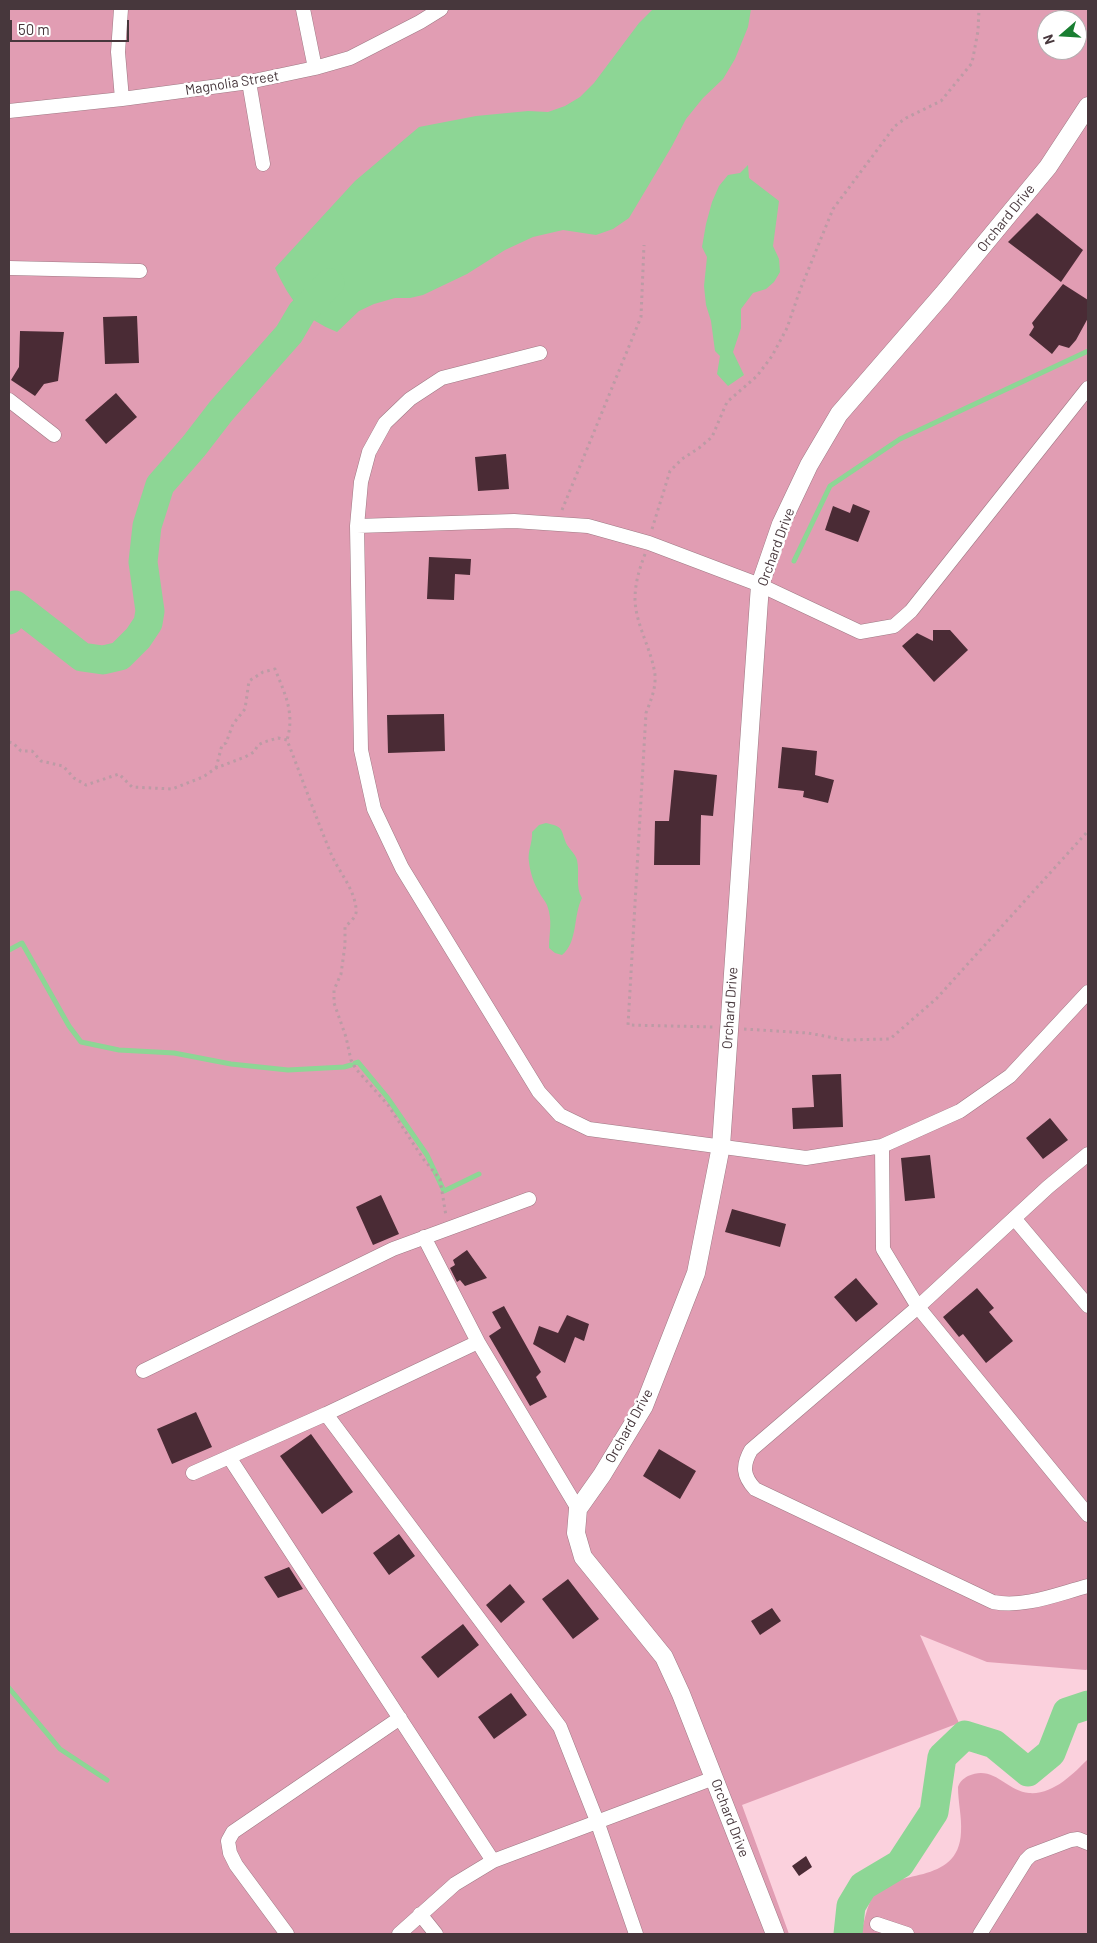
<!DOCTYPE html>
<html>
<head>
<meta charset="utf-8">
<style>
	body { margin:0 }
	#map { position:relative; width:1097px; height:1943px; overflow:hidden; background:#fbd1dd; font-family:Barlow,sans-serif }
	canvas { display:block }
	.frame { position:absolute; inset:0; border:10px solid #47373c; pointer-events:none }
	.north { position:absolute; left:1037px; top:10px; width:50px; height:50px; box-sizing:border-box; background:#fff; border:1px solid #b5afb1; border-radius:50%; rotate:251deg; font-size:14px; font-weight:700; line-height:20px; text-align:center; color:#47373c }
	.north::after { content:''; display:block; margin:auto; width:18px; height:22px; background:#197e31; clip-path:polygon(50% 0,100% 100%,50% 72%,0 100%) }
	.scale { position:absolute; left:10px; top:20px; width:119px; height:22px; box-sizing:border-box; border:2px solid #47373c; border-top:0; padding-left:6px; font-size:15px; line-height:18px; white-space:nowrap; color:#47373c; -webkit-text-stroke:4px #fff; paint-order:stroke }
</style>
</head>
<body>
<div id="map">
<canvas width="1097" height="1943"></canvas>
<div class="frame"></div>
<div class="north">N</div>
<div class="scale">50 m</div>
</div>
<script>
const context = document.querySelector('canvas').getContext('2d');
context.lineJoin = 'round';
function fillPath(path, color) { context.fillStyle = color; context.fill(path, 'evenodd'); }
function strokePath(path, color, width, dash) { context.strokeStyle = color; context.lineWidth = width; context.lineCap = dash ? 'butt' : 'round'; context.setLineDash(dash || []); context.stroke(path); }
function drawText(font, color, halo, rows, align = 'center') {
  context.font = font + ' Barlow,sans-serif'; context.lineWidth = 5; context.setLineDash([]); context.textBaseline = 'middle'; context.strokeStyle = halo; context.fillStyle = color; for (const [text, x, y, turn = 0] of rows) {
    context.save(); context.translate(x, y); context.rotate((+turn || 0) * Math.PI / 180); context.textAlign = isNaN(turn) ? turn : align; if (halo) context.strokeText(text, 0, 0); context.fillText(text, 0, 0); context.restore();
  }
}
fillPath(new Path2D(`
	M9,9H1088V1669L1086,1670L987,1662L920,1635L959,1723L742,1805L789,1934H9ZM1047,20H1077V50H1047Z
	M1088,1759V1934H861C864,1922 867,1905 874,1894C892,1868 959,1887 961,1832C962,1817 958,1802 958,1787C960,1781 963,1779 968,1776C994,1764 1006,1791 1029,1793C1053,1795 1073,1774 1088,1759Z`), '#e19db3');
fillPath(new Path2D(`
	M653,9H751L748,27L735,59L723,79L703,98L686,119L672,146L629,218L613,229L596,235L563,230L533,237L505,250L467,274L423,295L410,298H395L374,304L359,311L337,332C303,318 291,302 275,268L355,181L419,127L476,116L528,111L548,112L565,106L580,97L594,83L639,23Z
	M748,165L749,178L779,201L773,246L779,259L780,272L774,282L766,289L753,293L741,309V328L733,352L744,375L728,386L717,374L720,356L715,351L711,321L706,305L704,286L707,257L702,247L706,224L712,202L719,186L728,175L740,173Z
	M546,823C564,827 560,828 566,843C569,849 575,853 577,860C580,873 575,887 582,898C573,916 578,942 562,955L555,953L549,948C549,933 553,921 547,905C545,901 541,896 539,892C534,884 530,872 529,862C527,852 533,842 532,832L539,825Z`), '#8dd695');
strokePath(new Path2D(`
	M794,561L830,486L900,439L1088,351
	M9,950L22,943L69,1026L81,1042L119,1050L174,1053L231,1064L288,1070L344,1067L351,1065
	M355,1063L358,1062L387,1097L427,1155L444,1191L479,1174
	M9,1688L60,1749L107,1780`), '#8dd695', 5);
strokePath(new Path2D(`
	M9,620L15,605L82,657L103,660L120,656L138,638L148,623L150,611L143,562L147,526L160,485L194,446L221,411L289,334L302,312L330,283
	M848,1934L851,1906L863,1886L900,1864L934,1812L942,1757L965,1735L994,1744L1028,1772L1051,1753L1067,1712L1088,1705`), '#8dd695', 29);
fillPath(new Path2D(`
	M1037,213L1083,250L1061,282L1008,242Z
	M1063,284L1088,300V318L1076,340L1069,348L1059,345L1052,354L1029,335L1034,327L1032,323Z
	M137,316L139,363L105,364L103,317Z
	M20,331L64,332L58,381L44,384L35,396L11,380L19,367Z
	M116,393L137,417L106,444L85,420Z
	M506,454L509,489L478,491L475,457Z
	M853,504L870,511L858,542L825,530L833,506L850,513Z
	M429,557L471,559L470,575L455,574L454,600L427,599Z
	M933,630H950L968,650L934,682L902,646L917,633L933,641Z
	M444,714L445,751L388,753L387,715Z
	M782,747L817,751L815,775L834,780L828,803L803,797L804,791L778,788Z
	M674,770L717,775L713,816L701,815L700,865H654L655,821H669Z
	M841,1074L843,1127L793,1129L792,1108L814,1107L812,1075Z
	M1050,1118L1068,1140L1043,1159L1026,1138Z
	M930,1155L935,1198L905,1201L901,1158Z
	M381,1195L399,1234L373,1245L356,1207Z
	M732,1209L786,1224L780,1247L725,1232Z
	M467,1250L487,1278L465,1286L460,1280L457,1282L450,1268L455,1265L453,1260Z
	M856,1278L878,1304L856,1322L834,1297Z
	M977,1288L994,1308L989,1312L1013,1341L986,1363L963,1334L959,1337L943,1317Z
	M504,1306L541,1372L536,1377L547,1397L530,1406L489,1336L501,1328L492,1312Z
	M567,1315L589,1324L584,1341L575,1337L565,1363L533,1344L539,1326L558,1333Z
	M196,1412L212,1447L172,1464L157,1429Z
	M311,1434L353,1492L322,1514L280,1456Z
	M659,1449L696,1471L680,1499L643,1476Z
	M399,1534L415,1556L389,1575L373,1553Z
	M289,1567L303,1589L278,1598L264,1577Z
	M568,1579L599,1619L573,1639L542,1599Z
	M510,1584L525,1602L501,1623L486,1605Z
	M772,1608L781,1621L760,1635L751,1621Z
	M463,1624L479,1645L438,1678L421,1657Z
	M511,1693L527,1715L494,1739L478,1717Z
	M806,1856L812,1867L799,1876L792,1866Z`), '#4a2b35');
const minor = new Path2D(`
	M121,9L118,52L122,99
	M303,9L315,68
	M249,82L263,164
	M9,111L122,99L249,82L315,68L350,58L420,22L441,9
	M9,268L140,271
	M540,353L442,378L410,399L385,423L369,452L361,482L357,526L361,750L374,809L402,868L539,1092L560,1115L589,1129L806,1158L882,1146L960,1111L1010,1076L1088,992
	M9,400L54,435
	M357,526L514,521L588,526L649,543L760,585L860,632L894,626L911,611L1088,388
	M882,1146L883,1249L918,1307L1088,1515
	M1088,1154L1048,1187L918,1307L751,1450C742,1466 743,1476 755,1489L993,1602C1025,1608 1057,1594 1088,1586
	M1014,1218L1088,1306
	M424,1237L478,1342L578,1509
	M143,1371L393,1249L529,1199
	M326,1414L560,1727L597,1821L636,1934
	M229,1457L493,1861
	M193,1473L326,1414L478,1342
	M420,1914L436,1934
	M877,1924L907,1934
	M287,1934L236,1865L230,1853L228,1841L233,1832L400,1718
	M399,1934L455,1884L493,1861L714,1778
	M980,1934L1026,1860L1031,1855L1071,1840L1078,1839L1088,1843`);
const tertiary = new Path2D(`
	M775,1934L681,1694L664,1657L583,1557L576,1533L578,1509L602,1475L644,1406L696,1273L721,1146L760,585L781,524L809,465L839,414L943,294L1048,167L1088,106`);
strokePath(minor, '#9e7984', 15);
strokePath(tertiary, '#9e7984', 19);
strokePath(new Path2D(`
	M562,510L641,317L644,245
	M652,529L670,471L682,459L699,448L712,437L727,402L757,376L772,356L787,328L800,290L833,209L895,126L906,118L941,101L972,63L978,31L979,9
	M645,554C639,570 635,583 635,600C636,626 652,650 655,675C656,688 651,700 646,713L628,1025L715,1027
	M9,742L13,743L21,751H32L41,761L63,766L74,778L86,785L119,774L132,787L172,789L203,777L216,768L245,757L254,752L258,745L264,742L278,738L287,740C302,778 316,818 332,856C340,873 354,889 356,908C358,916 350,922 345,927V945L341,974L334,990V1003L346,1037L351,1060L356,1069L388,1105L424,1160L440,1179L446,1216
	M216,768L222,745L226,743L233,724L245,709L249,681L263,672L275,669C285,694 295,713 287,740
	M744,1029L808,1033L845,1040L890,1039L937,998L1088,831`), '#bc9ba5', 3, [2.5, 4]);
strokePath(minor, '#fff', 14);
strokePath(tertiary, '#fff', 18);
drawText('14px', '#47373c', '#fff', [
	["Magnolia Street",232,83,-9],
	["Orchard Drive",1006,218,-51],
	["Orchard Drive",776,547,-70],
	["Orchard Drive",730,1008,-86],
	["Orchard Drive",629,1426,-61],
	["Orchard Drive",730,1818,69]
]);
</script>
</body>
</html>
